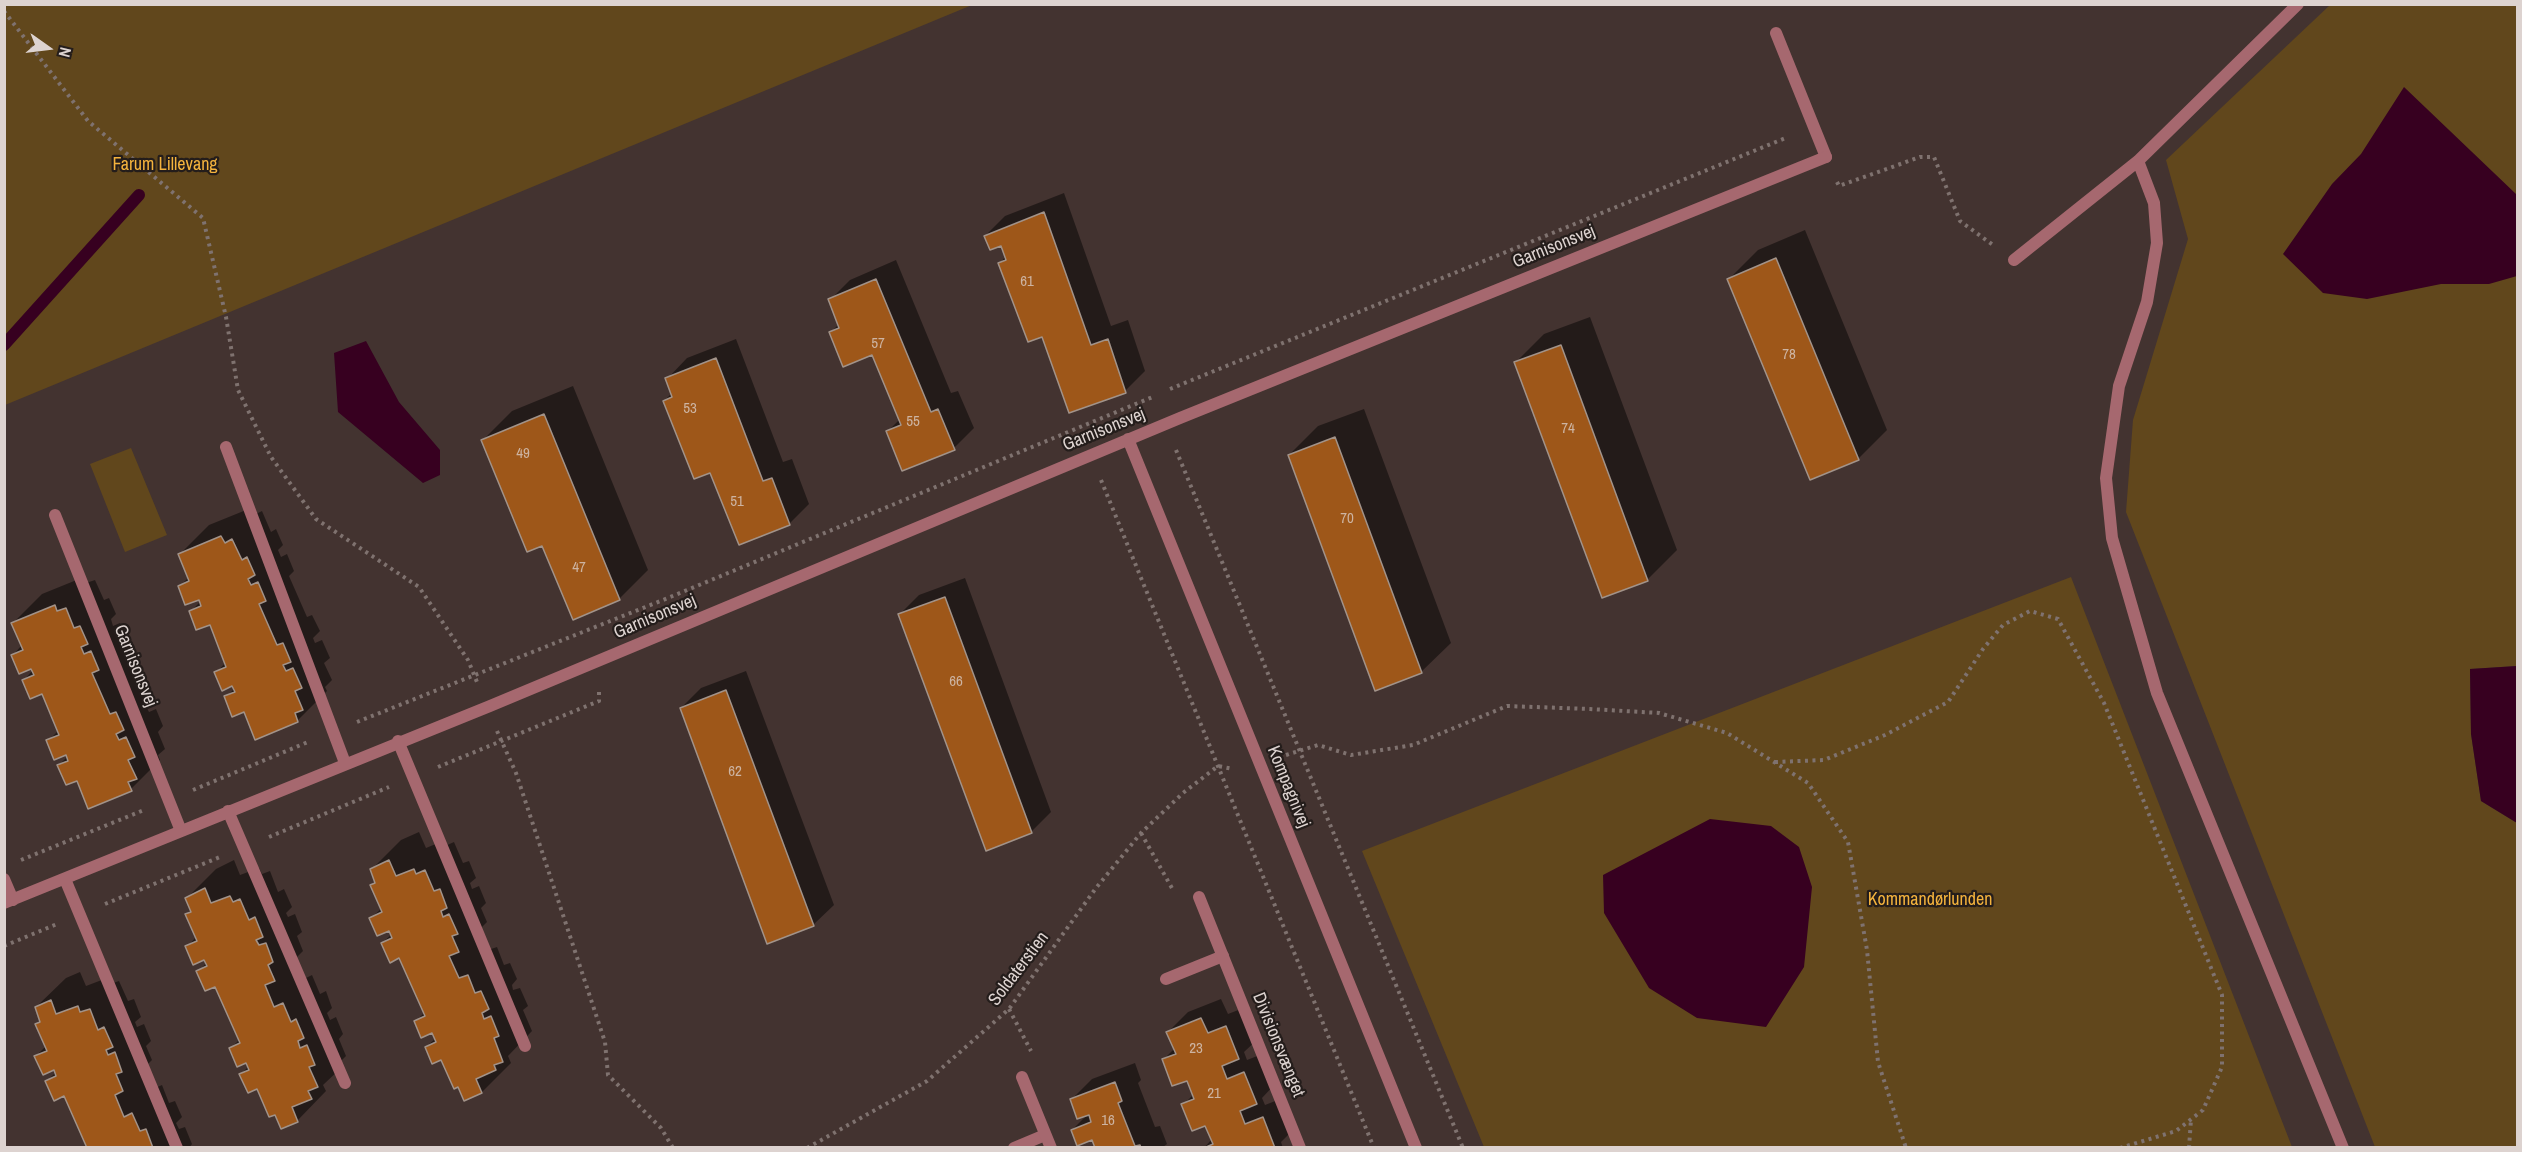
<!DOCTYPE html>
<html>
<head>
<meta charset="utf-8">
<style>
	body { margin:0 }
	#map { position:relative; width:2522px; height:1152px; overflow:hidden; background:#433330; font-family:"Archivo Narrow",sans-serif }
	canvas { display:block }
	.frame { position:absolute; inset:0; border:6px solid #ddd3d0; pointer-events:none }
	.north { position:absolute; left:18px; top:18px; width:60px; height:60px; -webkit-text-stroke:4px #241d1b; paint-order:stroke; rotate:104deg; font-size:16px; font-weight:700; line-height:24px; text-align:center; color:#ddd3d0 }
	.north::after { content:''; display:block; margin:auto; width:21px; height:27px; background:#ddd3d0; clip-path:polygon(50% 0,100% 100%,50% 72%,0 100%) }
</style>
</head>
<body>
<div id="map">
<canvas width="2522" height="1152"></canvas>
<div class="frame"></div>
<div class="north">N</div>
</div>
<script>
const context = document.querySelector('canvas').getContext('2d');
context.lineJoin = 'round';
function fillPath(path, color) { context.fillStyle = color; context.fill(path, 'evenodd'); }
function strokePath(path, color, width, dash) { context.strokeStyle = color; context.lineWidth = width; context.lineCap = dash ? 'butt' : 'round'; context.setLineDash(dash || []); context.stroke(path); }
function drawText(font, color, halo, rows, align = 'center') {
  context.font = font + ' "Archivo Narrow",sans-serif'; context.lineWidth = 4.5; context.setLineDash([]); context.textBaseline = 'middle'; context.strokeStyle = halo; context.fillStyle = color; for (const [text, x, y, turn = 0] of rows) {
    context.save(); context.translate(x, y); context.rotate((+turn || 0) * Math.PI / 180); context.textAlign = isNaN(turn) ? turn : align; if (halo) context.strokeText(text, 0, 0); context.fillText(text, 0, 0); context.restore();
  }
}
fillPath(new Path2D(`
	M5,4H972V5L5,405Z
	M2330,5H2517V666L2470,669L2471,734L2481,801L2517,823V1147H2375L2126,512L2133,420L2188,239L2166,160Z
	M131,448L167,535L125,552L90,464Z
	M2071,577L2292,1147H1484L1362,851Z`), '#61471c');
fillPath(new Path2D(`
	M2404,87L2516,194L2517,276L2489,284H2441L2367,299L2323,293L2283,254L2332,184L2361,154Z
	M366,341L399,402L440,450V475L423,483L338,412L334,353Z
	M2517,666H2518L2517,823L2481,801L2471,734L2470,669Z
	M1710,819L1771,826L1799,847L1812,887L1804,967L1766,1027L1697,1018L1649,988L1604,913L1603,875Z`), '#370020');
fillPath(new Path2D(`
	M1064,193L1111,326L1128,320L1145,371L1125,391L1070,411L1043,335L1000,263L1006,256L1002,244L985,236L1005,216Z
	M1805,230L1887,430L1858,459L1729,279L1758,250Z
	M896,260L951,393L958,391L974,428L954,448L888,431L900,419L872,353L830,333L839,324L830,300L850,280Z
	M1590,317L1677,550L1647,580L1603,597L1515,363L1544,334Z
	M736,339L783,462L792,459L809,504L789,524L711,471L664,401L672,393L667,379L687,358Z
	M573,386L648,570L619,599L543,544L483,440L512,411Z
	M1364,409L1451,643L1421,672L1289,455L1318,426Z
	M251,508L254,515L262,511L271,532L276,529L283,545L278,550L281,557L287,554L294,571L289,576L307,617L312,615L320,631L313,638L315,643L322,640L330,658L324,663L332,680L325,687L327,691L298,720L256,738L245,711L226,697L235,688L216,673L226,662L210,623L191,611L201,601L180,586L189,577L180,554L209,525Z
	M84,577L86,583L95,580L104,600L109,598L116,614L111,619L113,626L120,623L127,640L122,645L140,686L145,684L152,700L146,706L149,712L156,709L163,726L158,732L165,749L158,755L160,760L131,789L77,779L59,765L68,756L48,741L59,730L43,692L24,680L33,670L13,655L22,645L13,623L42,594Z
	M965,578L1051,812L1031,832L899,615L919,595Z
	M746,671L834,905L813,925L681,708L701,688Z
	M419,832L426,848L443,841L445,846L454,842L463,863L469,861L476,878L470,883L472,889L479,886L486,903L481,908L487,922L479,930L488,950L497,947L504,965L510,963L517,979L512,985L513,990L520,988L528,1006L523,1010L532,1031L508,1056L511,1063L482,1092L465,1099L441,1058L426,1047L436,1038L433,1031L415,1022L425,1012L400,956L382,943L392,934L390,929L371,918L382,908L372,886L376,881L372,869L401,840Z
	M234,860L240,875L259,868L262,874L270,871L278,892L284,889L292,907L286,913L288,917L295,914L302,932L297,936L303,951L295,959L304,979L312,975L320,994L326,991L332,1008L327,1013L330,1020L336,1017L343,1034L339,1039L346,1056L338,1064L340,1069L323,1085L326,1091L297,1121L275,1113L258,1087L241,1074L249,1066L247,1061L231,1048L240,1039L216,985L198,972L207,962L205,958L187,947L197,936L187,915L192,910L187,898L216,869Z
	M80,972L86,986L107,978L110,984L119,981L128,1001L134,999L141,1017L135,1022L137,1027L144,1024L151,1041L146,1046L152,1060L144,1068L153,1089L162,1085L169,1103L175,1101L182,1117L176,1123L179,1129L185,1127L192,1144L189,1148H88L64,1094L47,1081L56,1072L55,1068L36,1056L46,1046L36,1024L41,1020L36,1007L66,978Z
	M1221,999L1228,1014L1246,1007L1259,1038L1244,1052L1247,1060L1265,1053L1276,1083L1262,1098L1265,1105L1283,1098L1295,1128L1281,1142L1283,1148H1204L1212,1139L1206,1124L1183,1105L1194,1094L1188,1079L1163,1060L1175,1048L1168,1032L1188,1012Z
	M1135,1063L1141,1080L1138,1083L1155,1127L1160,1126L1167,1144L1163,1147L1096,1148L1093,1138L1072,1130L1089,1113L1072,1099L1092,1079Z`), '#0007');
strokePath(new Path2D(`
	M4,345L139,195`), '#370020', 12);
const building = new Path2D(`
	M1044,212L1091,345L1108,339L1126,393L1069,413L1042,337L1028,342L998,263L1006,260L1001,246L990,250L984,236Z
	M1776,258L1859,460L1810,480L1727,279Z
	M876,279L931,412L938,409L955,450L902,471L886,431L901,425L872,355L843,367L829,332L839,328L828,299Z
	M1561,345L1648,581L1602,598L1514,362Z
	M716,358L763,481L772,478L790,525L739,545L710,473L694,479L663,401L672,397L665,378Z
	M544,414L620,600L573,620L542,546L527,552L481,440Z
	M1335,437L1422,673L1375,691L1288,455Z
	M221,536L225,543L232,539L242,560L247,557L255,575L248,579L251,585L258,582L266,601L259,604L277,645L283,643L291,662L283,665L286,671L293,668L302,688L295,691L303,710L295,713L298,722L255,740L244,712L232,717L224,696L235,692L232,686L222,691L214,672L226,667L210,625L196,630L189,611L201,606L199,600L185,605L178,586L189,581L178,554Z
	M945,597L1032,833L986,851L898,614Z
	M55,605L57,611L66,608L74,628L80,626L88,644L81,647L84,654L91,651L99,670L92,673L110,714L116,712L124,730L116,734L119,740L126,737L135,757L128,760L137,779L128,782L132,791L88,809L77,781L66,785L57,765L68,761L66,755L54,760L46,740L59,735L42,694L30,699L22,680L34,675L31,669L19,674L11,655L23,650L11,623Z
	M726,690L814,926L767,944L680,708Z
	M389,860L396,876L414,869L416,874L425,870L434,891L440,889L447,908L441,911L443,917L449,914L458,934L452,936L459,952L449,956L459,978L468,975L475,993L481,991L489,1009L482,1013L484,1019L491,1016L499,1036L494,1038L503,1062L494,1065L496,1070L476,1079L482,1093L464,1101L458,1087L454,1089L441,1060L432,1064L425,1047L436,1042L432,1033L421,1038L414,1021L425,1016L399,958L390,963L381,943L392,938L389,931L377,936L369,918L382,912L370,885L375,883L370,869Z
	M205,888L211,903L230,896L233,902L240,899L249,920L255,917L263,937L256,940L259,945L266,943L273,962L268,965L275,981L265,985L274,1007L283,1003L291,1022L296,1019L304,1038L298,1041L300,1048L307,1045L315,1065L309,1067L318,1087L308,1091L312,1099L292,1107L298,1122L281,1129L275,1115L269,1117L257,1089L248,1093L239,1074L249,1070L246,1063L237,1067L229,1048L240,1043L215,987L205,991L196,971L207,966L204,960L193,965L185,946L197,941L185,914L191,912L185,898Z
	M51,1000L56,1014L78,1006L80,1012L90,1009L98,1030L104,1027L113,1047L106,1050L108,1055L115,1052L122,1072L116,1074L123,1091L115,1095L124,1117L132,1113L140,1131L146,1129L153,1148H87L64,1096L54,1101L45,1081L56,1076L54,1070L43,1075L34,1056L47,1051L35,1024L40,1022L35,1007Z
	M1201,1018L1208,1033L1226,1026L1239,1059L1222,1066L1227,1079L1244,1072L1257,1104L1240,1111L1245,1124L1263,1117L1275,1148H1204L1213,1144L1205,1126L1192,1131L1181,1104L1194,1099L1187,1081L1172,1086L1162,1059L1176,1054L1166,1032Z
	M1115,1082L1122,1101L1118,1103L1135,1146L1140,1145L1141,1148H1095L1092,1140L1077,1146L1071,1130L1091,1122L1089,1115L1077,1119L1070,1099Z`);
fillPath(building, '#9e5719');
strokePath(building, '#a29389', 1.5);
strokePath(new Path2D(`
	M4,11L88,121L203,218L226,317L238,390L271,457L316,519L419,587L468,660L477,682
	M1837,182L1839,186L1920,157H1934L1960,221L1993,245
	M1170,389L1788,137
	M1176,450L1463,1148
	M1101,480L1374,1148
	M357,722L663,600L1155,396
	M497,731L516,773L605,1042L608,1075L661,1128L673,1148
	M1286,755L1318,745L1351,755L1413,745L1507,706L1590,709L1659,713L1727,733L1808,783L1848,842L1867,950L1878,1062L1906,1148
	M1775,762L1824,760L1885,735L1948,702L1983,649L2003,625L2030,611L2058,619L2104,703L2222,995V1067L2203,1110L2176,1131L2120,1148
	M438,767L599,701V688
	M193,790L308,742
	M1141,833L1173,890
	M269,837L389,787
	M21,860L144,810
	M105,904L220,857
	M4,946L57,924
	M1009,1009L1031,1051
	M807,1148L927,1081L1009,1009L1096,888L1141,833L1183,793L1218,766L1233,769
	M2189,1148L2191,1119`), '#7f726f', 4, [3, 4.5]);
strokePath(new Path2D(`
	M1776,33L1826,157
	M2138,161L2154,203L2157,243L2147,302L2119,386L2106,478L2112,538L2157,693L2343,1148
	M2014,260L2138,161L2298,4
	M1166,979L1223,956
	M1014,1148L1045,1135`), '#a6686f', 12);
strokePath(new Path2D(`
	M1128,439L1416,1148
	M226,447L345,763
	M55,515L181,831
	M398,741L525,1046
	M228,811L345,1083
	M4,879L13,900
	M65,879L177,1148
	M1199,897L1300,1148
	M4,903L490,706L1180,418L1826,157
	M1022,1077L1051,1148`), '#a6686f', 12);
drawText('15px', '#cdb4a2', null, [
	["61",1027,282],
	["57",878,344],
	["78",1789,355],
	["53",690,409],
	["55",913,422],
	["74",1568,429],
	["49",523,454],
	["51",737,502],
	["70",1347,519],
	["47",579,568],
	["66",956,682],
	["62",735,772],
	["23",1196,1049],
	["21",1214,1094],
	["16",1108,1121]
]);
drawText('18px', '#f4b33d', '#241d1b', [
	["Farum Lillevang",165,165],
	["Kommandørlunden",1930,900]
]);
drawText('18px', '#ddd3d0', '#241d1b', [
	["Garnisonsvej",1554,247,-22],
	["Garnisonsvej",1104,430,-22],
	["Garnisonsvej",655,617,-23],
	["Garnisonsvej",135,666,68],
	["Kompagnivej",1288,787,68],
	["Soldaterstien",1019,969,-53],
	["Divisionsvænget",1278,1045,68]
]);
</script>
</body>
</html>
